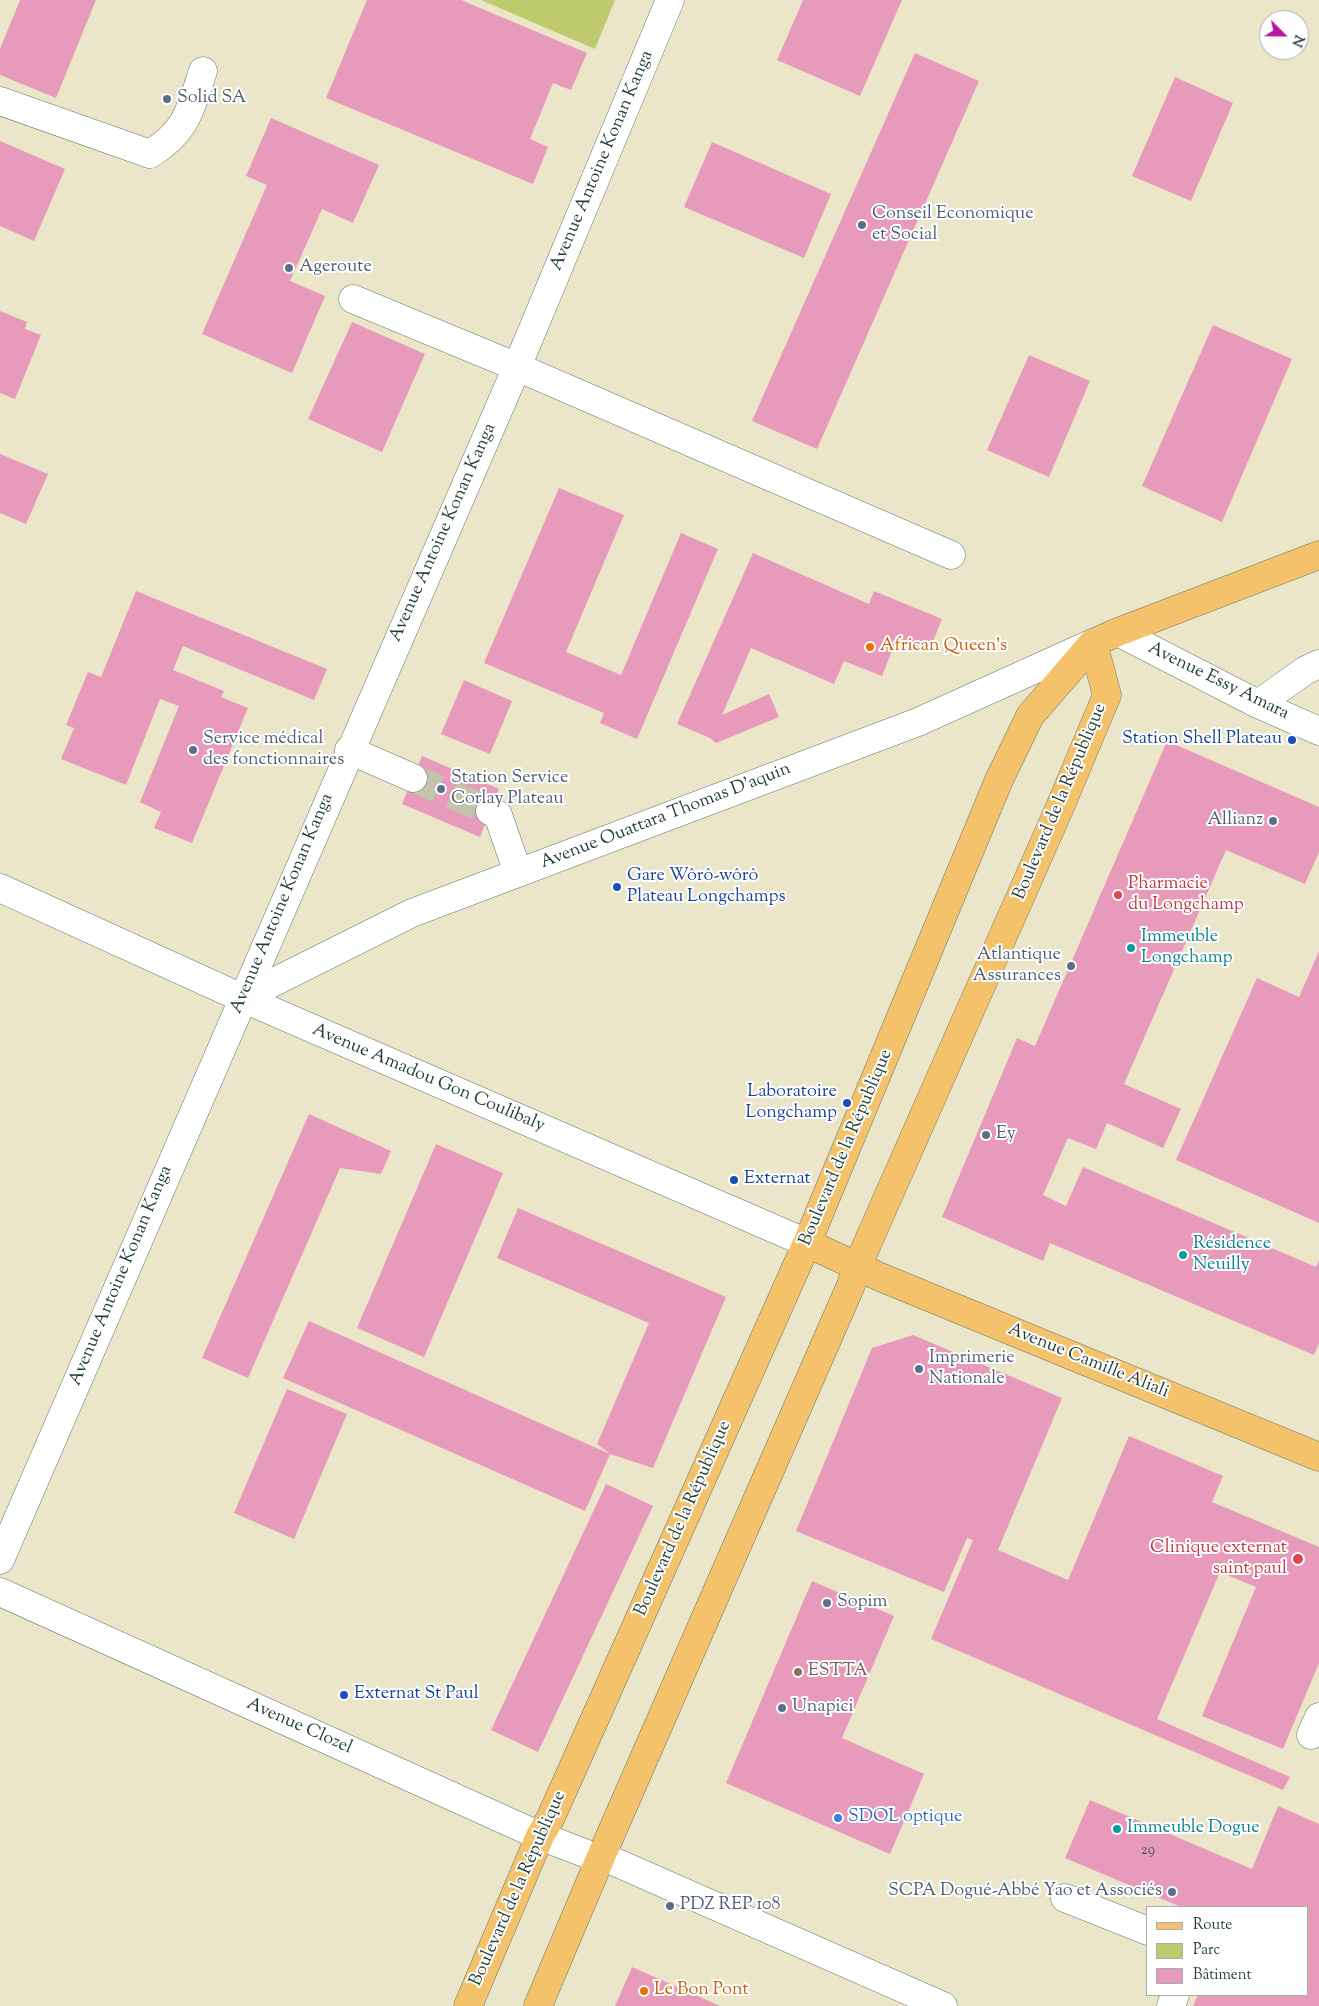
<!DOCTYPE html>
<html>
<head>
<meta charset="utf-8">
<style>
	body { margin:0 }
	#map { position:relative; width:1319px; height:2006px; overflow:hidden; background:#ebe6c9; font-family:"Sorts Mill Goudy",serif }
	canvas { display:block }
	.legend { position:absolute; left:1146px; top:1906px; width:162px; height:90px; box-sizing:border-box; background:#fff; border:1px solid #a5b1ae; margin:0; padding:6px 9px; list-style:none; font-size:15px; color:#1f3d34 }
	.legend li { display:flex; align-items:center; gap:10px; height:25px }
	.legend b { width:25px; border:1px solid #a5b1ae }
	.north { position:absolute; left:1259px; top:10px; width:50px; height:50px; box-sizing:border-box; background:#fff; border:1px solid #a5b1ae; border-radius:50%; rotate:113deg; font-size:14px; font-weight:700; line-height:20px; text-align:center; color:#1f3d34 }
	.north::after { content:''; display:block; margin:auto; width:18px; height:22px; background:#b5179e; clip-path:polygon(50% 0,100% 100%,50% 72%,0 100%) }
</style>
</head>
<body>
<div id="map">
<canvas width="1319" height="2006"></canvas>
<ul class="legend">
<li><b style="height:6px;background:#f3c26a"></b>Route</li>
<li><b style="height:14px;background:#bdcb6d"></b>Parc</li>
<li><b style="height:14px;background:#e89abb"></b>Bâtiment</li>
</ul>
<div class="north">N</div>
</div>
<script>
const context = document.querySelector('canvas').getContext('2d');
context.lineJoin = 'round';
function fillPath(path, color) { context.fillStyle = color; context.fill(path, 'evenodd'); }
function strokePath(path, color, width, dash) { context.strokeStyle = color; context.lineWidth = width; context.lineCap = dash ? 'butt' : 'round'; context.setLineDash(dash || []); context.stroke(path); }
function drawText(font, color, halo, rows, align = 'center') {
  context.font = font + ' "Sorts Mill Goudy",serif'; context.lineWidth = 4; context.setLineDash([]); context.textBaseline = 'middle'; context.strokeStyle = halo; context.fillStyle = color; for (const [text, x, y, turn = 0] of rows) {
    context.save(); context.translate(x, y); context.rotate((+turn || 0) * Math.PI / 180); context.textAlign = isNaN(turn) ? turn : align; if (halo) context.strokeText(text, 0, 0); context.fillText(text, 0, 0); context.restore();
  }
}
fillPath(new Path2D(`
	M481,0H615L595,49Z`), '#bdcb6d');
fillPath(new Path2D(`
	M20,0H96L56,98L0,75V49Z
	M367,0H461L587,53L571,90L553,83L530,139L548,147L533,184L326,98Z
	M803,0H902L860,96L777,60Z
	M915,53L979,81L817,449L752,421Z
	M1175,77L1233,103L1191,201L1132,176Z
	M271,118L379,165L353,223L322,209L290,281L325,296L292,373L202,334L267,185L246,176Z
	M0,141L65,169L34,241L0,226Z
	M712,142L831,194L804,258L684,207Z
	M0,311L27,322L25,329L41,335L15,399L0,393Z
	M352,322L425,354L382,452L308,419Z
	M1213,325L1292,359L1222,522L1142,486Z
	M1029,355L1090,381L1049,477L987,450Z
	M0,454L48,474L26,524L0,513Z
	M559,488L624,515L566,652L621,675L681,533L718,549L637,739L600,723L604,713L484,663Z
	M753,553L869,604L874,591L942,619L929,651L897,638L882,676L844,661L834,684L751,648L722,715L769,694L779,717L716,743L710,738L677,724Z
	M136,591L327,669L314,700L183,646L173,670L224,691L221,697L248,708L192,843L154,828L161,812L140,802L179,706L160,699L126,785L61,759L74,728L66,725L88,672L101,677Z
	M464,680L512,701L490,754L441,734Z
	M1167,741L1319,807V852L1305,884L1226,850L1124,1084L1181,1109L1163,1148L1107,1123L1096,1149L1068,1138L1043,1195L1066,1206L1083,1167L1316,1267L1319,1260V1343L1314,1355L1050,1243L1043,1261L942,1217L1017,1038L1035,1046Z
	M422,756L499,789L480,837L402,804Z
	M1319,951V1223L1176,1160L1257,978L1299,997Z
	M309,1114L391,1151L381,1174L340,1168L248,1378L202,1358Z
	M436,1144L503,1173L424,1357L357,1328Z
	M518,1208L726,1297L653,1468L610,1454L597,1444L649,1323L497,1258Z
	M309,1321L610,1454L585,1511L283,1378Z
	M913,1335L1062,1398L998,1550L1068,1580L1129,1436L1223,1476L1212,1502L1319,1547V1663L1283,1749L1202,1716L1256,1587L1220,1572L1157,1719L1290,1777L1283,1790L931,1639L973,1540L967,1538L944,1592L796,1531L872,1348Z
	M287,1389L347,1414L294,1539L234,1513Z
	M606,1484L653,1506L538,1752L491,1730Z
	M812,1581L894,1616L842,1738L924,1774L890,1854L726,1783Z
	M1090,1800L1252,1869L1278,1806L1319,1824V2006H1193L1198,1995H1308V1907H1181L1065,1858Z
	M632,1967L720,2006H615Z`), '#e89abb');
strokePath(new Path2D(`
	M413,778L490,811`), '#c2c4ab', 28, [28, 14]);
const minor = new Path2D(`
	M0,101L150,154C187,131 190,110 203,71
	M353,299L517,367L951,555
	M1118,632L1258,704L1319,731
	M1258,704L1306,670L1319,664
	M349,750L413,778
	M490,811L498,815L518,873
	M0,888L242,998L807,1243
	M242,998L412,913L918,722L1093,643
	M0,1560L517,367L670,0
	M0,1592L540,1836L600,1859L606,1858L943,2006
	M1311,1735L1319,1717
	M1065,1898L1148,1931
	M1171,2006L1175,1995`);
const major = new Path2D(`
	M807,1243L880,1277L1319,1457
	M468,2006L540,1836L551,1817L807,1243L999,780L1030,716L1093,643L1118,632L1319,555
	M538,2006L600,1859L851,1285L857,1267L1060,807L1107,695L1093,643`);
strokePath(minor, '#667868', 29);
strokePath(major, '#667868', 29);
strokePath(minor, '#fff', 28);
strokePath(major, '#f3c26a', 28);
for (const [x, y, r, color] of [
	[167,99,5,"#5c6f8a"],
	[862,225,5,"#5c6f8a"],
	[289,268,5,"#5c6f8a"],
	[870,647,5,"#e8710a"],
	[1292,740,5,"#1a4fb4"],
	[193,750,5,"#5c6f8a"],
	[441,789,5,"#5c6f8a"],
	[1273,821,5,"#5c6f8a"],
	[617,887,5,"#1a4fb4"],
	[1118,895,5,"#e0444e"],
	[1131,948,5,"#0f9aa8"],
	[1071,966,5,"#5c6f8a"],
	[847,1103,5,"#1a4fb4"],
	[986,1135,5,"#5c6f8a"],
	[734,1180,5,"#1a4fb4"],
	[1183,1255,5,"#0f9aa8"],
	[919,1369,5,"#5c6f8a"],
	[1298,1559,6,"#e0444e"],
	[827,1603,5,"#5c6f8a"],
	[798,1672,5,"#8d6e63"],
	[344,1695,5,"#1a4fb4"],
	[782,1708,5,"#5c6f8a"],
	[838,1818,5,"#3f7fe0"],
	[1117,1829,5,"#0f9aa8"],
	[1172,1892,5,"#5c6f8a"],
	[670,1906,5,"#5c6f8a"],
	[644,1991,5,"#e8710a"]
]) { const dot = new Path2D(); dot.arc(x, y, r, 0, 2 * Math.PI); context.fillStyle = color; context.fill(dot); strokePath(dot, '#fff', 2); }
drawText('15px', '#515456', null, [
	["29",1148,1851]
]);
drawText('18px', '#4e5e75', '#fff', [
	["Solid SA",177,99],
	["Conseil Economique",872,215],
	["et Social",872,236],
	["Ageroute",299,268],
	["Service médical",203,740],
	["des fonctionnaires",203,761],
	["Station Service",451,779],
	["Corlay Plateau",451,800],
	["Allianz",1263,821,"right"],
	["Atlantique",1061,956,"right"],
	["Assurances",1061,977,"right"],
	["Ey",996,1135],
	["Imprimerie",929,1359],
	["Nationale",929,1380],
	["Sopim",837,1603],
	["Unapici",792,1708],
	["SCPA Dogué-Abbé Yao et Associés",1162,1892,"right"],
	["PDZ REP 108",680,1906]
], 'left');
drawText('18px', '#1f3d34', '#fff', [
	["Avenue Antoine Konan Kanga",603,161,-67],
	["Avenue Antoine Konan Kanga",444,533,-66],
	["Avenue Essy Amara",1218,682,26],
	["Boulevard de la République",1061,802,-67],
	["Avenue Ouattara Thomas D'aquin",666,817,-21],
	["Avenue Antoine Konan Kanga",283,904,-67],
	["Avenue Amadou Gon Coulibaly",428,1079,23],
	["Boulevard de la République",847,1148,-67],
	["Avenue Antoine Konan Kanga",122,1276,-67],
	["Avenue Camille Aliali",1088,1362,22],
	["Boulevard de la République",684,1519,-66],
	["Avenue Clozel",299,1727,24],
	["Boulevard de la République",519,1889,-66]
]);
drawText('18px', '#c56008', '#fff', [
	["African Queen's",880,647],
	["Le Bon Pont",654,1991]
], 'left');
drawText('18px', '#164399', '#fff', [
	["Station Shell Plateau",1282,740,"right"],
	["Gare Wôrô-wôrô",627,877],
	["Plateau Longchamps",627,898],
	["Laboratoire",837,1093,"right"],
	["Longchamp",837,1114,"right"],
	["Externat",744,1180],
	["Externat St Paul",354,1695]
], 'left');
drawText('18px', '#be3a42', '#fff', [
	["Pharmacie",1128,885],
	["du Longchamp",1128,906],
	["Clinique externat",1287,1549,"right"],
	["saint paul",1287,1570,"right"]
], 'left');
drawText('18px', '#0d838f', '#fff', [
	["Immeuble",1141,938],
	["Longchamp",1141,959],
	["Résidence",1193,1245],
	["Neuilly",1193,1266],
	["Immeuble Dogue",1127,1829]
], 'left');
drawText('18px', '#785e54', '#fff', [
	["ESTTA",808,1672]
], 'left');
drawText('18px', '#366cbe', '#fff', [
	["SDOL optique",848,1818]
], 'left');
</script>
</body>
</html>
